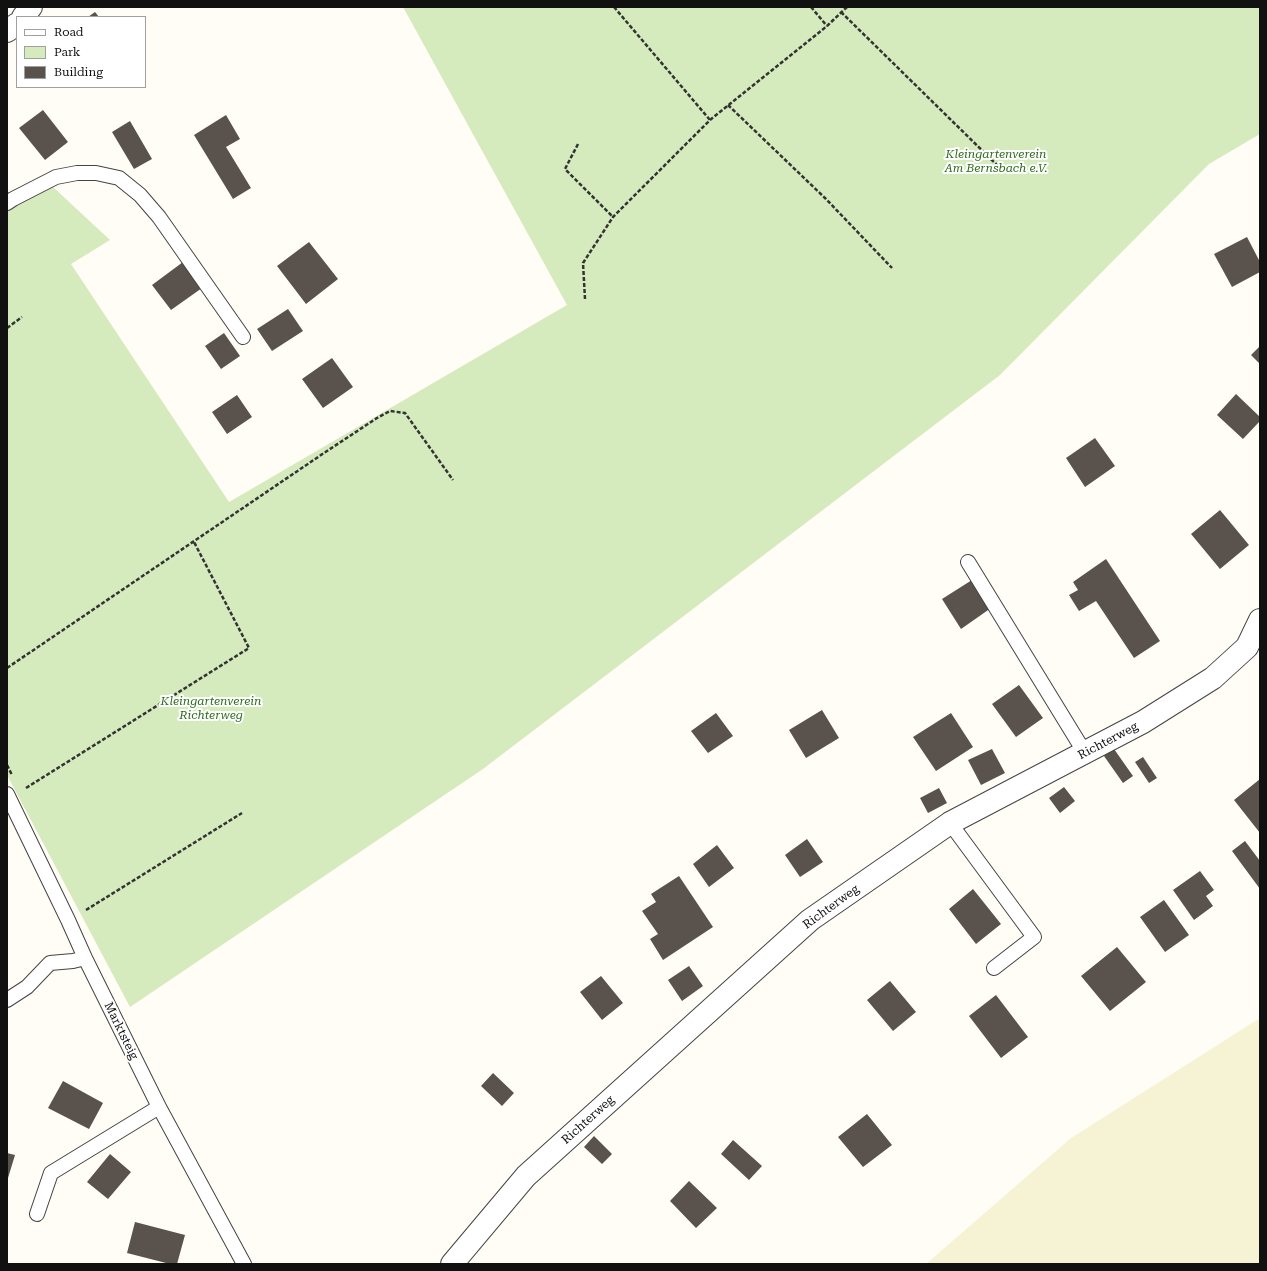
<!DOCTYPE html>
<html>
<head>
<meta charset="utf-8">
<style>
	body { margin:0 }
	#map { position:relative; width:1267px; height:1271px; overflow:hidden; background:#fffdf5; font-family:"Roboto Serif",serif }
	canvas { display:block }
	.frame { position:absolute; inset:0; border:8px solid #111; pointer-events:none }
	.legend { position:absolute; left:16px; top:16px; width:130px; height:72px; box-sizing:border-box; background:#fff; border:1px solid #a0a0a0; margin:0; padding:5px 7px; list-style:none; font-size:12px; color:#111 }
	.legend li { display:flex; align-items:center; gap:8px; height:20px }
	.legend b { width:20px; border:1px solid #a0a0a0 }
</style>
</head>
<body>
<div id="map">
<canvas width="1267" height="1271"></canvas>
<div class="frame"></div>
<ul class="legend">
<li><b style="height:5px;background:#fff"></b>Road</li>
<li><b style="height:11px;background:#d5ebbd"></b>Park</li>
<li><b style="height:11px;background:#5a524d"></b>Building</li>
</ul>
</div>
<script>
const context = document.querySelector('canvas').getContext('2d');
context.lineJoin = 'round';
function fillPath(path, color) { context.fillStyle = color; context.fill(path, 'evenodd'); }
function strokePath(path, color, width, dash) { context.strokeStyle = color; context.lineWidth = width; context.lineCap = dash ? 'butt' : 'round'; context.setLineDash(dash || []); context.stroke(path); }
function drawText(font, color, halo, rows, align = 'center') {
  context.font = font + ' "Roboto Serif",serif'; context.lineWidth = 4; context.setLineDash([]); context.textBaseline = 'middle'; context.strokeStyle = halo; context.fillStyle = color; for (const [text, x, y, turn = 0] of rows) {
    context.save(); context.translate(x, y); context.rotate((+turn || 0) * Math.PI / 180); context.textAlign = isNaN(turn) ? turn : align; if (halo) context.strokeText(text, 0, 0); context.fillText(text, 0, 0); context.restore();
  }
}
fillPath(new Path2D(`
	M1260,1018V1264H926L1071,1138Z`), '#f6f3d4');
fillPath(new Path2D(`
	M403,7H1260V134L1209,164L1000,375L483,769L130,1007L7,775V196L52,186L110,240L71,264L229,502L567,305Z`), '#d5ebbd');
fillPath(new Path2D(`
	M95,12L99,17H88Z
	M43,110L68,142L45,160L19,128Z
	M226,115L240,139L226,147L251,188L233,199L194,135Z
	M130,121L152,159L134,169L112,132Z
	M1247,237L1260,262V272L1232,287L1214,254Z
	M309,242L338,279L306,304L277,266Z
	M183,262L202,288L171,310L152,285Z
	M288,309L303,331L272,351L257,329Z
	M224,333L240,356L221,369L205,346Z
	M1260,346V364L1251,355Z
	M332,358L353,387L323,408L302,379Z
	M1236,394L1260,417V421L1243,439L1217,415Z
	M237,395L252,417L227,434L212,412Z
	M1095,438L1115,466L1085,487L1066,458Z
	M1220,510L1249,545L1220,569L1191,534Z
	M1106,559L1160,641L1134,658L1096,601L1079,611L1069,595L1078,590L1073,582Z
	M972,580L991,608L961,629L942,599Z
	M1019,685L1043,718L1016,737L992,704Z
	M822,710L839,738L806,758L789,730Z
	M716,713L733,736L708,753L691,731Z
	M951,713L973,747L936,771L913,737Z
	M992,749L1005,773L981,785L968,760Z
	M1114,749L1133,776L1123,783L1104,756Z
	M1143,757L1157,778L1149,783L1135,762Z
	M1260,779V833L1234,800Z
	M1064,787L1075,801L1060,813L1049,798Z
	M939,788L947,803L928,813L920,798Z
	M807,839L823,862L800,877L785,855Z
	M1245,841L1260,861V889L1232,851Z
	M717,845L734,868L709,887L693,864Z
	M1200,871L1214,890L1206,896L1213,906L1194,920L1173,890Z
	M679,876L713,927L663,960L650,939L658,934L642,911L656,902L651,894Z
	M973,889L1001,924L976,944L949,909Z
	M1164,900L1189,935L1165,952L1140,917Z
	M1117,947L1146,982L1110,1011L1081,976Z
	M689,966L703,986L682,1001L668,980Z
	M601,976L623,1003L602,1020L580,992Z
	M890,981L916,1012L893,1031L867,1000Z
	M996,995L1028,1037L1001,1058L969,1016Z
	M493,1073L514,1093L502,1106L481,1086Z
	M63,1081L103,1103L89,1129L48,1108Z
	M867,1114L892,1145L863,1167L838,1137Z
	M594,1136L612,1154L602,1164L584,1147Z
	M733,1140L762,1166L749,1180L721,1154Z
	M7,1153L15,1155L8,1178L7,1177Z
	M110,1154L131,1172L108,1199L87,1182Z
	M689,1181L717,1208L696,1228L670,1201Z
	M135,1222L185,1235L177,1264H170L127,1253Z`), '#5a524d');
const service = new Path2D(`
	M7,203L13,199L56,177L77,173H96L119,178L140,195L159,217L243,337
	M968,562L1085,753
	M7,794L68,920L85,958L159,1107L244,1264
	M950,823L1034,937L994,968
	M7,1000L27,987L50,963L73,961L85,958
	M37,1214L51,1173L159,1107`);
const minor = new Path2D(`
	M23,17L31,7
	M7,31L17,24
	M452,1264L526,1176L810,920L950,823L1143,722L1213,678L1247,647L1260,620`);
strokePath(service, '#444', 16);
strokePath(minor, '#444', 24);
strokePath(new Path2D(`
	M614,7L710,120
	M811,7L827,26
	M841,12L998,166
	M728,105L826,199L892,268
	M578,144L565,169L613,217
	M585,299L583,263L613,217L710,120L827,26L847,7
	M7,328L22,317
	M7,668L324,453L377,418L390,411L405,413L453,480
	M7,765L12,775
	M26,788L249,648L194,542
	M86,910L242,813`), '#333', 2.5, [4, 2]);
strokePath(service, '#fff', 14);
strokePath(minor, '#fff', 22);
drawText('italic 12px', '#2f6b1f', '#fff', [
	["Kleingartenverein",996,154],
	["Am Bernsbach e.V.",996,168],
	["Kleingartenverein",211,701],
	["Richterweg",211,715]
]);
drawText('12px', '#111', '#fff', [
	["Richterweg",1108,741,-28],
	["Richterweg",831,907,-36],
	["Marktsteig",121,1031,64],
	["Richterweg",588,1120,-42]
]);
</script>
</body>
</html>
